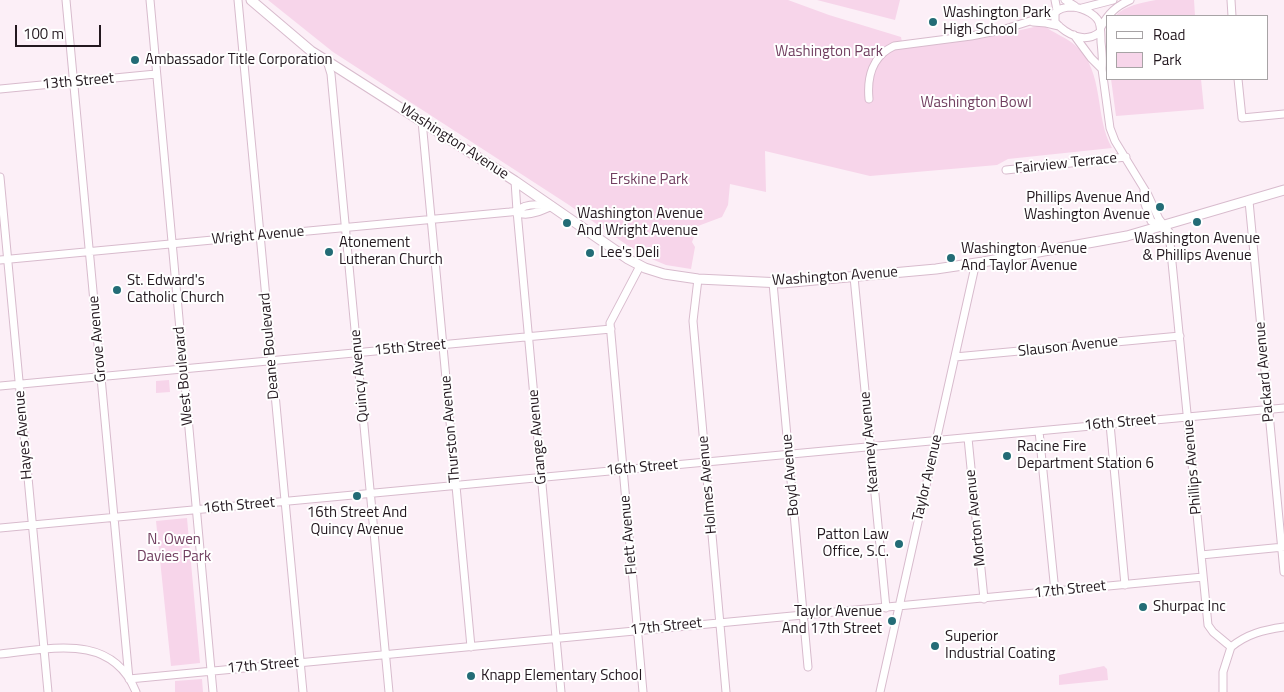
<!DOCTYPE html>
<html>
<head>
<meta charset="utf-8">
<style>
	body { margin:0 }
	#map { position:relative; width:1284px; height:692px; overflow:hidden; background:#fceff7; font-family:"Titillium Web",sans-serif }
	canvas { display:block }
	.legend { position:absolute; left:1106px; top:15px; width:162px; height:65px; box-sizing:border-box; background:#fff; border:1px solid #a7a3a5; margin:0; padding:6px 9px; list-style:none; font-size:15px; color:#23181f }
	.legend li { display:flex; align-items:center; gap:10px; height:25px }
	.legend b { width:25px; border:1px solid #a7a3a5 }
	.scale { position:absolute; left:15px; top:25px; width:86px; height:22px; box-sizing:border-box; border:2px solid #23181f; border-top:0; padding-left:6px; font-size:15px; line-height:18px; white-space:nowrap; color:#23181f; -webkit-text-stroke:4px #fff; paint-order:stroke }
</style>
</head>
<body>
<div id="map">
<canvas width="1284" height="692"></canvas>
<ul class="legend">
<li><b style="height:6px;background:#fff"></b>Road</li>
<li><b style="height:14px;background:#f7d5ea"></b>Park</li>
</ul>
<div class="scale">100 m</div>
</div>
<script>
const context = document.querySelector('canvas').getContext('2d');
context.lineJoin = 'round';
function fillPath(path, color) { context.fillStyle = color; context.fill(path, 'evenodd'); }
function strokePath(path, color, width, dash) { context.strokeStyle = color; context.lineWidth = width; context.lineCap = dash ? 'butt' : 'round'; context.setLineDash(dash || []); context.stroke(path); }
function drawText(font, color, halo, rows, align = 'center') {
  context.font = font + ' "Titillium Web",sans-serif'; context.lineWidth = 4; context.setLineDash([]); context.textBaseline = 'middle'; context.strokeStyle = halo; context.fillStyle = color; for (const [text, x, y, turn = 0] of rows) {
    context.save(); context.translate(x, y); context.rotate((+turn || 0) * Math.PI / 180); context.textAlign = isNaN(turn) ? turn : align; if (halo) context.strokeText(text, 0, 0); context.fillText(text, 0, 0); context.restore();
  }
}
fillPath(new Path2D(`
	M268,0H788L829,15L901,37L903,47L985,38L1043,25C1053,33 1066,37 1076,46C1105,72 1094,116 1112,148L1008,159L997,165L870,176L765,151L766,192L730,184L728,205L722,217L698,226L692,242L695,247L691,269L666,265L647,257L627,245L569,205L333,52Z
	M817,0H900L895,20Z
	M1156,0H1194L1195,16H1115C1126,5 1141,3 1156,0Z
	M1111,79H1201L1204,109L1116,116Z
	M169,380L170,392L156,393V381Z
	M187,518L200,663L171,666L156,521Z
	M1104,666L1107,669L1108,680L1059,685V675Z
	M202,679L203,692H175V681Z`), '#f7d5ea');
const minor = new Path2D(`
	M66,0L129,679L1203,577
	M150,0L213,692
	M238,0L303,692
	M1055,0L1057,10
	M1065,0L1075,6
	M1231,0L1232,16
	M1082,8L1113,0
	M1033,22L1046,23L1059,26
	M1101,27C1108,14 1116,6 1130,0
	M1100,32C1085,44 1067,35 1055,22V13C1059,8 1066,7 1073,7C1083,8 1099,15 1100,26C1101,31 1101,37 1101,42C1102,51 1103,60 1102,69L1110,128L1115,141L1148,195L1159,219L1169,232L1208,625L1213,632L1231,647
	M1074,35L1091,58L1102,69
	M327,61L331,74L389,692
	M1238,79L1242,118L1284,114
	M0,89L156,74
	M869,99C867,78 872,56 894,46L971,36L1002,30L1055,13
	M422,121L471,647
	M1006,170L1126,157
	M0,177L48,692
	M515,181L517,211L561,692
	M1144,190V201L1151,221L1162,228
	M1249,201L1284,572
	M517,211C525,203 538,204 549,206
	M0,260L510,212C515,211 518,213 523,214C533,215 543,210 552,206
	M640,266L610,323L643,692
	M854,277L886,608
	M698,279L693,321L726,692
	M773,283L808,667
	M955,357L1180,336
	M0,386L611,329
	M1110,424L1125,585
	M1039,431L1055,592
	M968,438L984,599
	M0,528L1284,408
	M1201,555L1284,547
	M1231,647C1247,634 1263,630 1284,627
	M0,654C50,649 112,632 136,692
	M880,692L974,271V263
	M1223,692V672L1231,647`);
const major = new Path2D(`
	M251,0L311,51L327,61L515,181L628,259L645,268L664,274L698,279L782,283L936,269L983,262L1127,236L1284,190`);
strokePath(minor, '#d8bbcd', 9);
strokePath(major, '#d8bbcd', 11);
strokePath(minor, '#fff', 7);
strokePath(major, '#fff', 9);
for (const [x, y, r, color] of [
	[933,22,5,"#236c76"],
	[135,60,5,"#236c76"],
	[1160,207,5,"#236c76"],
	[1197,222,5,"#236c76"],
	[567,223,5,"#236c76"],
	[329,252,5,"#236c76"],
	[590,253,5,"#236c76"],
	[951,258,5,"#236c76"],
	[117,290,5,"#236c76"],
	[1007,456,5,"#236c76"],
	[357,496,5,"#236c76"],
	[899,544,5,"#236c76"],
	[1143,607,5,"#236c76"],
	[892,621,5,"#236c76"],
	[935,646,5,"#236c76"],
	[471,676,5,"#236c76"]
]) { const dot = new Path2D(); dot.arc(x, y, r, 0, 2 * Math.PI); context.fillStyle = color; context.fill(dot); strokePath(dot, '#fff', 2); }
drawText('15px', '#23181f', '#fff', [
	["Washington Park",943,13],
	["High School",943,30],
	["Ambassador Title Corporation",145,60],
	["Phillips Avenue And",1150,198,"right"],
	["Washington Avenue",1150,215,"right"],
	["Washington Avenue",577,214],
	["And Wright Avenue",577,231],
	["Washington Avenue",1197,239,"center"],
	["& Phillips Avenue",1197,256,"center"],
	["Atonement",339,243],
	["Lutheran Church",339,260],
	["Washington Avenue",961,249],
	["And Taylor Avenue",961,266],
	["Lee's Deli",600,253],
	["St. Edward's",127,281],
	["Catholic Church",127,298],
	["Racine Fire",1017,447],
	["Department Station 6",1017,464],
	["16th Street And",357,513,"center"],
	["Quincy Avenue",357,530,"center"],
	["Patton Law",889,535,"right"],
	["Office, S.C.",889,552,"right"],
	["Shurpac Inc",1153,607],
	["Taylor Avenue",882,612,"right"],
	["And 17th Street",882,629,"right"],
	["Superior",945,637],
	["Industrial Coating",945,654],
	["Knapp Elementary School",481,676]
], 'left');
drawText('15px', '#724061', '#fff', [
	["Washington Park",829,52],
	["Washington Bowl",976,103],
	["Erskine Park",649,180],
	["N. Owen",174,540],
	["Davies Park",174,557]
]);
drawText('15px', '#23181f', '#fff', [
	["13th Street",78,82,-5],
	["Washington Avenue",454,142,33],
	["Fairview Terrace",1066,164,-6],
	["Wright Avenue",258,236,-5],
	["Washington Avenue",835,277,-4],
	["Grove Avenue",98,339,-95],
	["Deane Boulevard",270,346,-95],
	["Slauson Avenue",1068,347,-6],
	["15th Street",410,348,-5],
	["Packard Avenue",1265,372,-95],
	["West Boulevard",184,376,-95],
	["Quincy Avenue",360,376,-95],
	["16th Street",1120,423,-5],
	["Thurston Avenue",451,429,-95],
	["Hayes Avenue",24,435,-95],
	["Grange Avenue",538,437,-95],
	["Kearney Avenue",870,442,-95],
	["Phillips Avenue",1193,467,-95],
	["16th Street",642,468,-5],
	["Boyd Avenue",791,475,-95],
	["Taylor Avenue",928,478,-77],
	["Holmes Avenue",708,485,-95],
	["16th Street",239,506,-5],
	["Morton Avenue",976,518,-96],
	["Flett Avenue",629,535,-95],
	["17th Street",1070,590,-6],
	["17th Street",666,627,-6],
	["17th Street",263,666,-5]
]);
</script>
</body>
</html>
